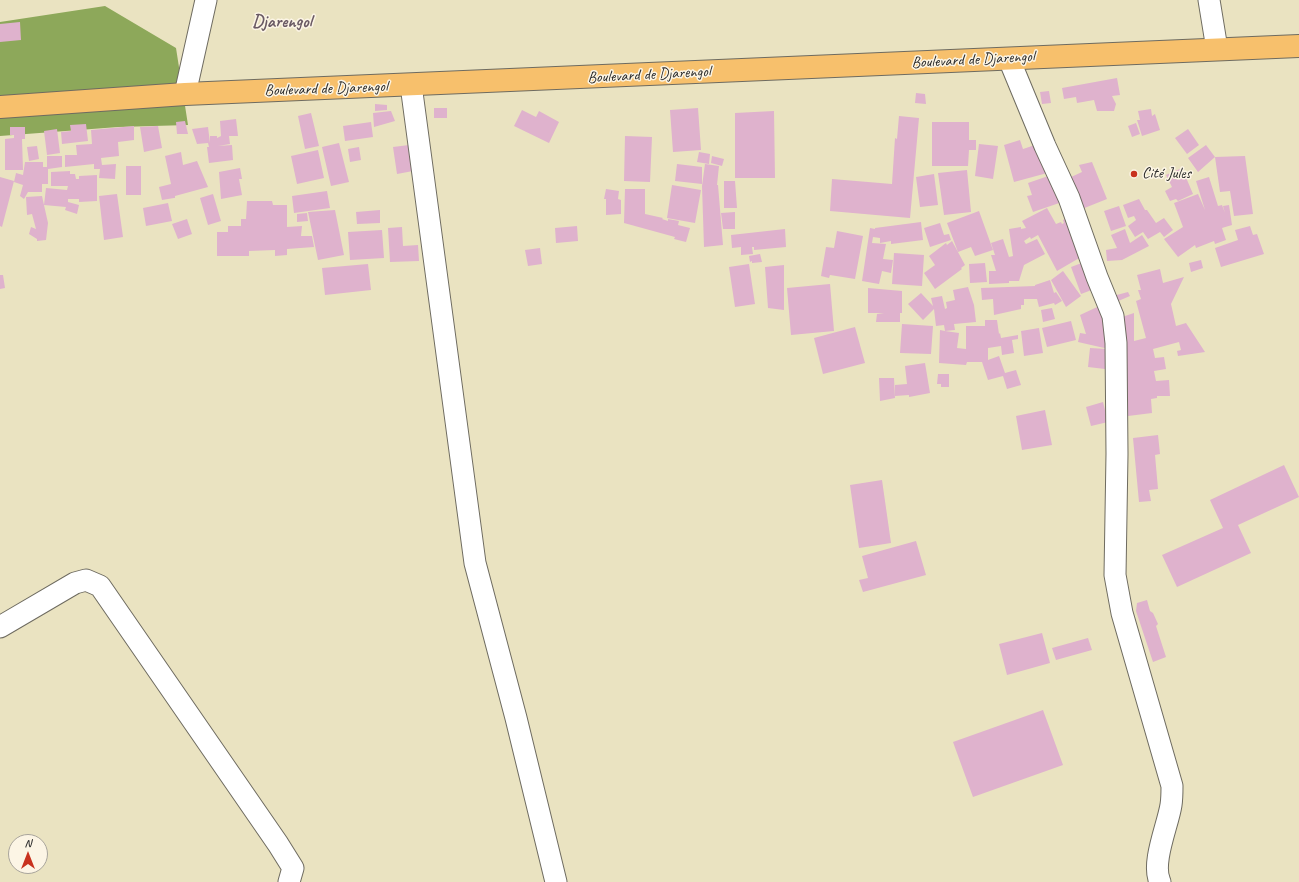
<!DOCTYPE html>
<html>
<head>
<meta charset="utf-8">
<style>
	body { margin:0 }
	#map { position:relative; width:1299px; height:882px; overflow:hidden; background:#eae3c1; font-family:Caveat,sans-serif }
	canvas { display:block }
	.north { position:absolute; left:8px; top:834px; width:40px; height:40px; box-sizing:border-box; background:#fcf5e5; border:1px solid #a8a49b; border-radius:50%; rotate:0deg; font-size:11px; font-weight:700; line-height:16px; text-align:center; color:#2b2b2b }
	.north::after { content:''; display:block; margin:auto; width:14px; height:18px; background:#c8321e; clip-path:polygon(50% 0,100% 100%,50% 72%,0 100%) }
</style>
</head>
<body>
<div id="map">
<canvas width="1299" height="882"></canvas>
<div class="north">N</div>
</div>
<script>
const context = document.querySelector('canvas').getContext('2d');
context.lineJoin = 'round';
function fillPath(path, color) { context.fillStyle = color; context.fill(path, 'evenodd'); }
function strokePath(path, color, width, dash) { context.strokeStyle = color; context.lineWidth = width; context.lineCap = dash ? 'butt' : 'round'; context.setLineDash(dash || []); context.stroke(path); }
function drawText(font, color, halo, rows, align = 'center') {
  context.font = font + ' Caveat,sans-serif'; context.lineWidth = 3; context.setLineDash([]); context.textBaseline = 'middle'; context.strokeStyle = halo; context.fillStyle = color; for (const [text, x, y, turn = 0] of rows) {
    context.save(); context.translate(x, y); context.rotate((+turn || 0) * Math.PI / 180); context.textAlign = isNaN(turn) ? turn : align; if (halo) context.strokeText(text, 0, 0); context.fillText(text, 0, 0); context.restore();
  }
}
fillPath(new Path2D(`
	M105,6L176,48L188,125L118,127L0,136V22Z`), '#8da85a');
fillPath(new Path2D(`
	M20,22L21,40L0,42V24Z
	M1117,78L1120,95L1112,96L1116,104L1114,111H1097L1094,100L1077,103L1076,97L1064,99L1062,88Z
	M1049,91L1051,103L1042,104L1040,92Z
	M916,93L925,94L926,104L915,103Z
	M375,104L387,105V110L375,111Z
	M434,108H447V118H434Z
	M698,108L701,150L673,152L670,110Z
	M1151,109L1152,116L1155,114L1160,130L1142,136L1137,120H1140L1138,111Z
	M522,110L536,117L539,111L559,122L549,143L514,126Z
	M391,111L395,121L374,127L373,113Z
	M774,111L775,178H735V113Z
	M311,113L319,146L305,149L298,116Z
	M899,116L919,118L910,218L830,211L832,179L892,184L895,138L897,139Z
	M236,119L238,136H229L230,144L218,146L232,145L233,160L209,163L207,147H209L208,143L197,144L192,129L208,127L210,143V136H217V138L221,136L220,121Z
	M185,121L188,134H177L176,122Z
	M371,122L373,137L345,141L343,126Z
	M932,122H969V140H976V150H969L968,166H932Z
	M1136,123L1140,134L1132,137L1128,126Z
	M86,124L88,141L62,144L61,132L71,131L70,125Z
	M134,126V140L118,142L119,156L101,158L102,165L116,164L115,179L99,178L100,169H94V164L65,167V155H77L76,145L92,144L91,130Z
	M158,126L162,148L144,152L140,127Z
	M10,127H25V139H22L23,170H5V139L14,138V135H10Z
	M57,129L60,153L47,155L44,131Z
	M1188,129L1199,145L1187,154L1175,138Z
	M625,136L652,137L650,182L624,181Z
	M1020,140L1023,149L1038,144L1051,172L1014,182L1004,145Z
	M339,143L349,182L331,186L322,147Z
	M979,144L998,146L993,179L975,176Z
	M409,145L413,171L397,174L393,147Z
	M1206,145L1215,157L1198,172L1188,158Z
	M37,146L39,159L29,161L27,147Z
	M359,147L361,160L350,162L348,149Z
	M318,150L324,178L297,184L291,156Z
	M181,152L183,165L197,161L208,187L175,196V198H174L162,200L159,187L171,184L165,156Z
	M699,152L710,154L709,164L697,162Z
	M47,156H62V167L48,169V184H42V192H28L24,199L20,196L23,185L14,182L16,173L23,175L25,162H43V167H47Z
	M712,156L724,159L722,166L711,163Z
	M1245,156L1253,214L1234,216L1230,191L1220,192L1215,157Z
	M1092,162L1107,199L1082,209L1069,178L1082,172L1079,165Z
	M677,164L702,167V184L675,181Z
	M705,164L719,166L717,185H718L723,245L704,247L702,186Z
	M126,166H141V195H126Z
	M240,168L242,179H239L242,195L221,199L219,172Z
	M1182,168L1193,194L1178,201L1176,199L1170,201L1165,191L1172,187L1166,175Z
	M967,170L971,212L944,215L938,173Z
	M70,171V174H75L76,179H79V176L97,175V201L79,202V199H68V202L79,205L77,214L65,210L66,207L44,205L46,188L67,190L68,186H51V172Z
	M1057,173L1068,200L1033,212L1027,196L1032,195L1028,183Z
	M934,174L938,205L920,207L916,177Z
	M0,177L14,181L2,227L0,226Z
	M1209,177L1218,206L1222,205L1225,213L1223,206L1229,205L1232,225L1222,228L1226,240L1215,244L1214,241L1196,248L1195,245L1178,257L1164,239L1183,227L1174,203L1198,194L1205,210L1196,181Z
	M724,181H735L737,208H724Z
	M672,185L701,190L695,223L667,218Z
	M606,189L619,191L618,199L621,200V214L606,215V199H604Z
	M625,189H645V214L663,218L662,219L668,221V219L679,221L678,225L690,228L686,242L674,239L675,237L624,223Z
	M327,191L330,208L294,213L292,196Z
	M117,194L123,237L104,240L99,196Z
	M213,194L221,221L208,225L200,198Z
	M42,196L48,223L46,240L37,241V239L29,234L31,227L36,229L32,214L27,215L26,197Z
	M1139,199L1145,210H1147L1156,223L1164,218L1173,230L1164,237L1160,232L1148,239L1143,232L1135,237L1128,226L1136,220L1134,216L1128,218L1123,205Z
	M247,201H272L273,205H287V227L302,226L301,236H312L314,247L287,249V255L275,256V250L249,251V256H217V232H228V226H241V219H246Z
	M168,203L172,221L146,226L143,208Z
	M1119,206L1126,226L1111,231L1104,211Z
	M1047,208L1056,224L1061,222L1062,224L1064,223L1063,220L1073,215L1081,257L1057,271L1038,235L1031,239L1030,237L1024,241L1026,244L1037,239L1045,254L1024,265L1019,281H1009V283L989,284V271H996L991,255H995L991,243L1003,239L1009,257L1013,256L1009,229L1021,227V229L1026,228L1022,221Z
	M335,210L344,255L318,260L308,212Z
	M380,210V223L357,224L356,212Z
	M979,211L993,250L975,256L971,247L958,252L947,223Z
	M735,212V229H723L721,213Z
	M307,213L308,221L297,222V214Z
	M187,219L192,234L178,239L172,224Z
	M921,222L923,240L891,244V241L880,243V238L873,237L872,243L886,244L883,259L893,260L891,273L882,271L879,284L862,281L870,228L875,229V228Z
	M940,223L944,235L949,234L951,240L930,247L924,228Z
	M577,226L578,241L556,243L555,228Z
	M1250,226L1253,235L1257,234L1264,254L1221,267L1215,248L1238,240L1235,230Z
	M402,227L403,246L418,245L419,261L390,262L388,228Z
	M785,229L786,247L754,250V247H752L753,254L741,255V247L732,248L731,235Z
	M1125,229L1130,243L1142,235L1149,246L1122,260L1107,261L1106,250L1117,248L1111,235Z
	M382,230L384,258L350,260L348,232Z
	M837,231L863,236L855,279L830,275L829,278L821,276L826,247L834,248Z
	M952,241L965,265L961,268L962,269L935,289L924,273L935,265L929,256L946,243L947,245Z
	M540,248L542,264L528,266L525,250Z
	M894,253L924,255L922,286L892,284Z
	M760,254L762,262L752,263V261L750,262L749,256Z
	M1201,260L1203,268L1191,272L1189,263Z
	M1087,261L1097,288L1081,294L1071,267Z
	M985,263L987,282L970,283L969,264Z
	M368,264L371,290L325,295L322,268Z
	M749,264L755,304L735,307L729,267Z
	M784,265V310L768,308L765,267Z
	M1160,269L1163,283L1184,277L1171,304L1176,326L1186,323L1205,352L1178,356L1177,351L1181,350L1179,342L1153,349L1155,358L1164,357L1166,369L1154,371L1156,381L1169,380L1170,396H1157V398L1151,399L1152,413L1128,416L1122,317L1134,313V341L1146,338L1136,301L1141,299L1138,290H1141L1137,275Z
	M1063,271L1081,296L1066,307L1051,280Z
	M0,275H3L5,288L0,289Z
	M1050,280L1054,293L1056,292L1062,301L1055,305L1054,303L1039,307L1037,299H1024V305H1021V309L994,315L993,299L982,300L981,288L1035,286V285Z
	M830,284L834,331L791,335L787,288Z
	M968,287L974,305L976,322L954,324L955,330L945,331L959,333L957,348L966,349V326H985V320H997L999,334L1000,333L1001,338L1018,335V339L1012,340L1014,353L1002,355L1001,346L988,348V360L999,356L1005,373L1016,370L1021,385L1007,389L1003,376L988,380L982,362H967L966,365L939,363L940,330L945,331L944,325L936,326L934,309L923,320L908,304L921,293L933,306L931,298L942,296L945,309L947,308L946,302L955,300L953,290Z
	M868,288L902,291V313H900V322H876L877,314L884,313H868Z
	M1128,292L1130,296L1116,302L1113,296Z
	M1108,302L1110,337L1105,339L1113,350L1078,342L1080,333L1086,334L1080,315Z
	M1052,308L1055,319L1043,322L1041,310Z
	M1071,321L1076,340L1047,347L1042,328Z
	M902,324L933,326L931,354L900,353Z
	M855,327L865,363L823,374L814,338Z
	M1039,328L1043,353L1024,356L1021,331Z
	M1090,348L1107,349L1105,369L1088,367Z
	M925,363L930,393L909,397V395L895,396V385L907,384L905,366Z
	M938,374H949V387H941V384H937Z
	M879,378H894L895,398L880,401Z
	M1103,402L1108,422L1091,426L1086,407Z
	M1045,410L1052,445L1022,450L1016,416Z
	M1158,435L1160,454L1155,455L1158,489L1149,490L1151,501L1139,502L1133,438Z
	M1284,465L1299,497L1238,525L1251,553L1177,587L1162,555L1223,528L1210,500Z
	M882,480L891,543L859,548L850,485Z
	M916,541L926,575L863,592L859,580L868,578L862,556Z
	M1147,600L1150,611L1153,613L1158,624L1156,626L1166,657L1153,662L1136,611L1137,603Z
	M1042,633L1050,663L1007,675L999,644Z
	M1088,638L1092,650L1056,660L1052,648Z
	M1043,710L1063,765L973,797L953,742Z`), '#dfb2cd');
const street = new Path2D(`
	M1209,0L1217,49
	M1009,59L1045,146L1069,198L1097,277L1113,316L1116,343L1117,454L1115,575L1122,613L1172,786C1172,792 1172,799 1171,805C1168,825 1151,863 1160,882
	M411,85L475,563L516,718L556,882
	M185,94L206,0
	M0,627L75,583L86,580L100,586L278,844L293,868L289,882`);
const primary = new Path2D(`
	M0,107L185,94L1299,46`);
strokePath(street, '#6e6b60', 23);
strokePath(primary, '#6e6b60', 24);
strokePath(street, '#fff', 21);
strokePath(primary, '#f7c06c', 22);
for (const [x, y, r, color] of [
	[1134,174,4,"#c8321e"]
]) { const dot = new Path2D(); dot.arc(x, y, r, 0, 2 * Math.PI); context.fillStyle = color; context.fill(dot); strokePath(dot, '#fcf5e5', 1.5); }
drawText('16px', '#2b2b2b', '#fcf5e5', [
	["Boulevard de Djarengol",973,60,-3],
	["Boulevard de Djarengol",649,75,-3],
	["Boulevard de Djarengol",326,89,-2]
]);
drawText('16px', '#2b2b2b', '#fcf5e5', [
	["Cité Jules",1142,174]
], 'left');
drawText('bold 18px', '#6a5a64', '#fcf5e5', [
	["Djarengol",282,22]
]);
</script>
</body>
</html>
